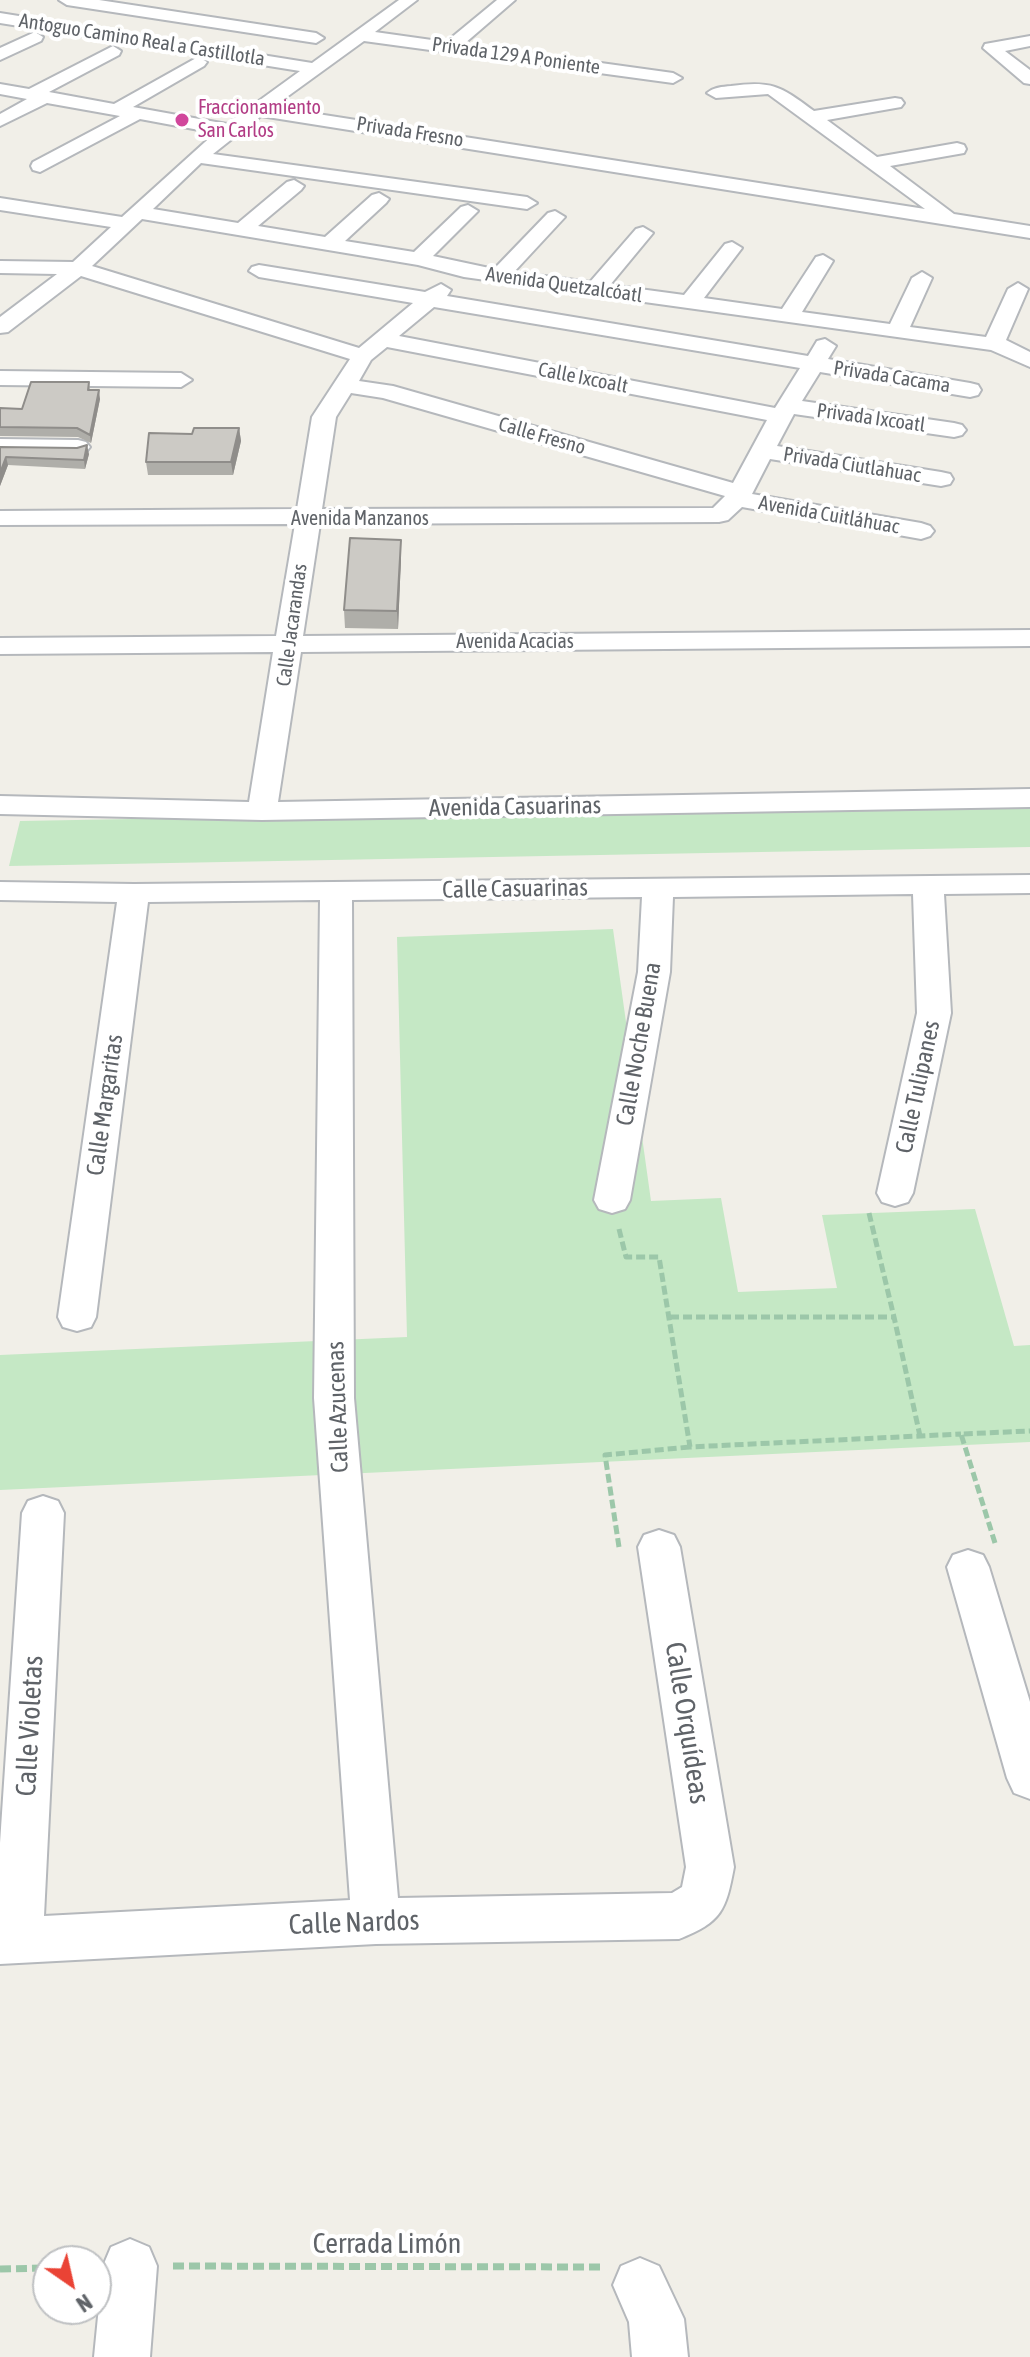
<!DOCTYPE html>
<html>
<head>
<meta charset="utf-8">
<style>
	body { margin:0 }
	#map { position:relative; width:1030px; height:2357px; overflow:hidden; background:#f1efe8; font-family:"Asap Condensed",sans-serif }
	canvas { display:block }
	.north { position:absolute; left:32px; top:2245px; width:80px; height:80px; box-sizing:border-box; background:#fff; border:2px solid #bfc1c3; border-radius:50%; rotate:146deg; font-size:22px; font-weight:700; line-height:32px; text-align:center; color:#5f6368 }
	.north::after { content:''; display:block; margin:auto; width:28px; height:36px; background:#ea4335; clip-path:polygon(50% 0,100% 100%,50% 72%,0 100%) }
</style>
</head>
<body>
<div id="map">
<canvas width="1030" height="2357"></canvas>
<div class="north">N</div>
</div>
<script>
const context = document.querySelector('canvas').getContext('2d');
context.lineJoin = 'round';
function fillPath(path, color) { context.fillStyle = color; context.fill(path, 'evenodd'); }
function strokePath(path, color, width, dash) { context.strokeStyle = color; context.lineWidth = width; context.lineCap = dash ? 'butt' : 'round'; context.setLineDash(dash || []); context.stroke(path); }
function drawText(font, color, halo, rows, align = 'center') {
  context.font = font + ' "Asap Condensed",sans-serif'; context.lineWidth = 8; context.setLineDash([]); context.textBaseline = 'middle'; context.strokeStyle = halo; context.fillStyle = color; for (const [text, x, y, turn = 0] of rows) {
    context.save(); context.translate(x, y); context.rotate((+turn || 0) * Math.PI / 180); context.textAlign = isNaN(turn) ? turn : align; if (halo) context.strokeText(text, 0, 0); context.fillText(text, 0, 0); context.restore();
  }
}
fillPath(new Path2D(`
	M1030,803V847L9,866L20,821Z
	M613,929L651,1201L721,1198L738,1292L837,1288L822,1215L975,1209L1014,1346L1030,1345V1442L0,1490V1355L407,1337L397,937Z`), '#c5e8c5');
const minor = new Path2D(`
	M59,0H99L316,33L324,38L316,43L67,5Z
	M399,0H417L375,32L446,42L497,0H515L464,44L673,73L682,78L673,83L364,41L273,107L925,209L768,94L716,98L707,93C714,87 722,87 731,86C773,80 781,87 814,111L895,98L901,99L904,103L901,107L827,120L877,157L957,143L964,145L966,149L964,153L890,166L954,214L1030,226V238L261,116L213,154L527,197L537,203L527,209L201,163L153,209L238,223L287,182L294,180L304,186L301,190L258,226L325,237L372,195L379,193L389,199L386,203L345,241L414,252L461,207L468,205L478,211L433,256L494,269L548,213L555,211L565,217L514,272L590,282L636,229L643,227L653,233L610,285L684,295L725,244L732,242L742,248L704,298L782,309L816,257L823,255L833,261L802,312L890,324L912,278L922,272L932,278L910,327L986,337L1008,289L1018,283L1028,289L1006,340L1030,352V367L991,350L464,277L418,265L142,219L92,266L359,348L413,303L259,277L249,271L252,267L259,265L425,292L441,284L451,290L447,296L808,356L817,341L825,339L836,346L828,359L970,383L978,385L981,390L978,395L970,397L820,372L802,401L954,423L962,425L966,430L962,435L954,437L794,414L777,446L941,472L950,474L953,479L950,484L941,486L770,459L752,494L921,523L930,526L934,531L930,536L921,539L742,507L728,520L719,522L320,524L303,636L1030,630V646L301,652L278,802L1030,789V807L262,820L0,814V796L249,802L273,652L0,654V638L276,636L295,524L0,525V511L297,509L312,417L350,359L81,276L8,332L0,333V317L57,274L0,273V261L73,262L111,227L0,210V198L122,217L215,133L140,119L40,172L33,170L31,166L33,162L120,116L47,103L0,126V114L27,99L0,94V84L29,89L113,46L121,51L119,55L49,92L114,104L198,57L207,62L204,66L133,107L227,124L300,71L0,23V13L312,63ZM434,307L800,368L775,408L399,336ZM387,347L767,420L733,483L393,386L359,381L371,360ZM351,393L383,398L725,496L713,508L322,509L336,417Z
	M35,32L43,37L41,41L0,60V48Z
	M1030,36V46L1005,51L1030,70V84L1024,83L983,48L985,44Z
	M0,371L181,373L192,380L181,387L0,385Z
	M0,439L78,440L86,442L90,447L86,452L78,454L0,453Z
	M1030,875V893L944,894L951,1013L913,1193L908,1202L895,1206L882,1202L877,1193L917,1013L913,894L673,897L670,972L630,1200L625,1209L612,1213L599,1209L594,1200L638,972L642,897L352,900L354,1398L398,1898L672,1893L682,1887L686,1867L638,1547L644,1535L659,1530L674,1535L680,1547L734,1867C726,1910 722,1922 679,1939L376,1944L0,1964V1843L22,1513L28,1501L43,1496L58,1501L64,1513L44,1916L350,1900L314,1398L320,900L148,902L96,1317L91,1327L77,1331L63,1327L58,1317L117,902L0,900V882L134,884Z
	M968,1550L983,1555L989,1567L1030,1702V1799L1014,1793L1007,1778L947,1567L953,1555Z
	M130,2239L149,2247L157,2266L150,2357H94L103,2266L111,2247Z
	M640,2258L659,2266L684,2319L688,2357H632L629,2322L613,2285L621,2266Z`);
strokePath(minor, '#b5b8bc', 4);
strokePath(new Path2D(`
	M869,1213L894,1317
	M619,1229L626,1257H659L690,1447L961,1434
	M670,1317H894L920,1436
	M995,1543L961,1434L1030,1431
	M619,1547L605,1455L690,1447`), '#9cc7a9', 5, [9, 4]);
strokePath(new Path2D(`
	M173,2266L603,2267
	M0,2269L48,2268`), '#9cc7a9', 7, [11, 5]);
fillPath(minor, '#fff');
fillPath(new Path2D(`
	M89,382L90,390L100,399L91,443L78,437L0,436V408L22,409Z
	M239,428L241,441L233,475H148L146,462L192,434Z
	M0,447L89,454L85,469L8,465L0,486Z
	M401,558L398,629L345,628L344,610Z`), '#afaea9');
fillPath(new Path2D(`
	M99,390L100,399L91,443L90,435Z
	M239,428L241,441L233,475L231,462Z
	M87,445L89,454L85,469L84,460Z
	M6,457L8,465L0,486V473Z
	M401,540V558L398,629L397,611Z`), '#8f8d8a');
const building = new Path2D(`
	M31,382H89L88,390H99L90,435L77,428L0,427V408L22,409Z
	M194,428H239L231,462H146L149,433L192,434Z
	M87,445L84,460L6,457L0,473V447L77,448Z
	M350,538L401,540L397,611L344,610Z`);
fillPath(building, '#cccac5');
strokePath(building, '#8f8d8a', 2);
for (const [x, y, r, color] of [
	[182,120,8,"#d1479c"]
]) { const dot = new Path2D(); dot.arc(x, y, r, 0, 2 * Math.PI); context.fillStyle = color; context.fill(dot); strokePath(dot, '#fff', 3); }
drawText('20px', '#5f6368', '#fff', [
	["Antoguo Camino Real a Castillotla",142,40,9],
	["Privada 129 A Poniente",516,56,8],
	["Privada Fresno",410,132,9],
	["Avenida Quetzalcóatl",564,285,8],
	["Privada Cacama",892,377,9],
	["Calle Ixcoalt",583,378,11],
	["Privada Ixcoatl",871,418,8],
	["Calle Fresno",542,436,16],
	["Privada Ciutlahuac",852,465,9],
	["Avenida Cuitláhuac",829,515,10],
	["Avenida Manzanos",360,519],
	["Calle Jacarandas",292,625,-82],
	["Avenida Acacias",515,642]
]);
drawText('20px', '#b23c85', '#fff', [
	["Fraccionamiento",198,108],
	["San Carlos",198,131]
], 'left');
drawText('24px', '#5f6368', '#fff', [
	["Avenida Casuarinas",515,807,-1],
	["Calle Casuarinas",515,889,-1],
	["Calle Noche Buena",639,1044,-80],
	["Calle Tulipanes",918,1087,-78],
	["Calle Margaritas",105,1105,-82],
	["Calle Azucenas",338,1407,-92]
]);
drawText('28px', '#5f6368', '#fff', [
	["Calle Orquídeas",687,1723,81],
	["Calle Violetas",30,1726,-87],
	["Calle Nardos",354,1923,-2],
	["Cerrada Limón",387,2244]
]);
</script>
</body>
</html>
